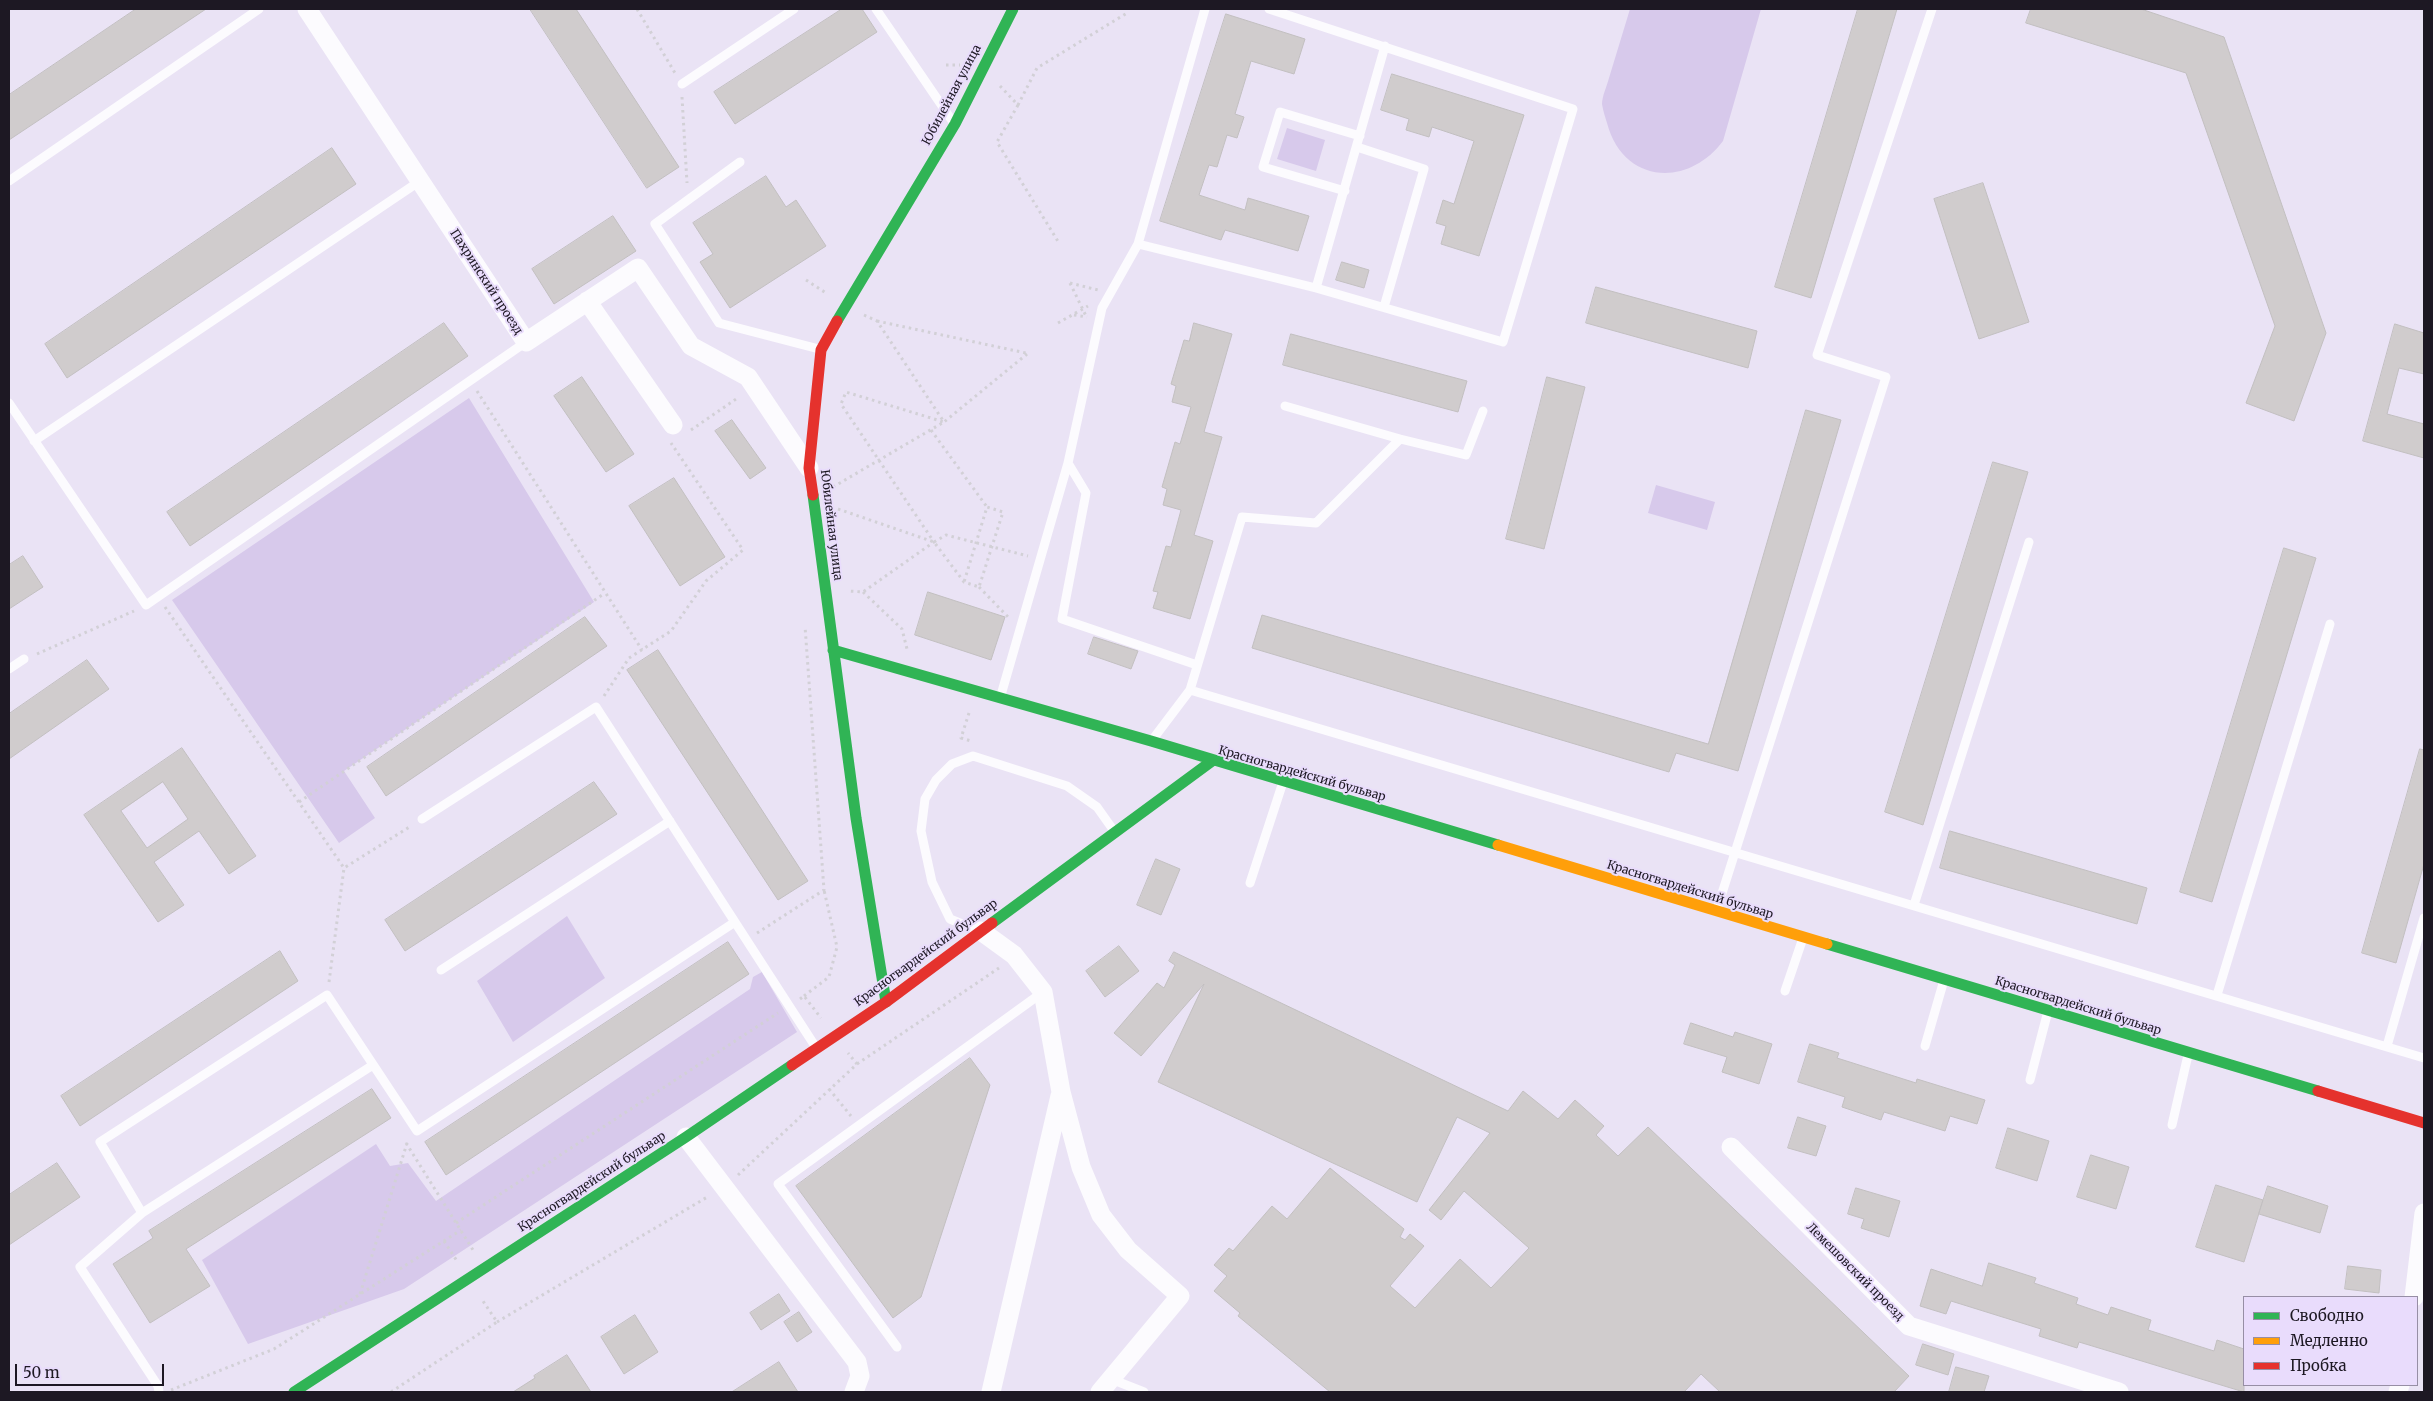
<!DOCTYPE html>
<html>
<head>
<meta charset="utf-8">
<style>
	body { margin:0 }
	#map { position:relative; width:2433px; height:1401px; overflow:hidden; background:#eae3f5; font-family:Merriweather,serif }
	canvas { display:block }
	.frame { position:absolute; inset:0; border:10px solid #1d1823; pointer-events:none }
	.legend { position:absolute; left:2243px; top:1296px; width:175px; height:90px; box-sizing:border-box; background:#e9dcfc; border:1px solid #978ea5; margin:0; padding:6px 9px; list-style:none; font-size:15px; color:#1d1823 }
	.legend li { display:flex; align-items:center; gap:10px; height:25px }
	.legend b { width:25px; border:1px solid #978ea5 }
	.scale { position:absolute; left:15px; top:1364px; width:149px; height:22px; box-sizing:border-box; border:2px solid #1d1823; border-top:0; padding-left:6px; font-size:15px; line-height:18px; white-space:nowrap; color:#1d1823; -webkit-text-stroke:4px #e9dcfc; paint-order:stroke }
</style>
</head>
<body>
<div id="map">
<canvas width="2433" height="1401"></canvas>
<div class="frame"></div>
<ul class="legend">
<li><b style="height:6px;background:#30b455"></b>Свободно</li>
<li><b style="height:6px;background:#ff9f0a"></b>Медленно</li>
<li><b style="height:6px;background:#e5322d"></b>Пробка</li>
</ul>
<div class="scale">50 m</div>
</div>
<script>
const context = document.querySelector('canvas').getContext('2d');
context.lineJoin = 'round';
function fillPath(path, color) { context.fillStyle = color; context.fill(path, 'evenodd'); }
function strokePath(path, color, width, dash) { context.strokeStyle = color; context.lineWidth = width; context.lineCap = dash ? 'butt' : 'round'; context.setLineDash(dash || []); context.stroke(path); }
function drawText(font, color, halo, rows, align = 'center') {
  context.font = font + ' Merriweather,serif'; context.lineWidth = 4; context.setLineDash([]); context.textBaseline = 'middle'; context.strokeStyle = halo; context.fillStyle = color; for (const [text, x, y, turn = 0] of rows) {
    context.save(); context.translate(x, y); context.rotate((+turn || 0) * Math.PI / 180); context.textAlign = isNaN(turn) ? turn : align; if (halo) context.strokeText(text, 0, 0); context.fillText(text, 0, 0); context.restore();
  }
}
fillPath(new Path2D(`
	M1630,9H1761L1723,141C1688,188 1623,184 1607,123C1605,117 1603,110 1602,104C1602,96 1607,86 1609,78C1616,55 1623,32 1630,9Z
	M1287,128L1325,140L1316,171L1277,159Z
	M469,398L594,602L344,771L375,818L339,843L172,600Z
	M1656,485L1715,502L1707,530L1648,513Z
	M567,916L605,978L513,1042L477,981Z
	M762,972L797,1032L404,1289L248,1344L202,1260L376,1144L390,1166L408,1163L436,1201L750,989L753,977Z`), '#d7c9eb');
const building = new Path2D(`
	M136,9H206L9,140V95Z
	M530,9H576L679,167L647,188Z
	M842,9H862L877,32L735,124L714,92Z
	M1858,9H1897L1811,298L1775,287Z
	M2031,9H2141L2224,37L2326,333L2294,421L2246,403L2275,326L2186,73L2026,23Z
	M1226,14L1305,39L1294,74L1251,61L1235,114L1244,117L1237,138L1227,135L1217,167L1209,165L1199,195L1245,210L1248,198L1309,216L1298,251L1225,230L1221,240L1160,221Z
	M1392,74L1524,115L1479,256L1441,244L1446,226L1436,223L1443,200L1454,204L1474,141L1432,127L1429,137L1406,130L1409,119L1381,110Z
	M332,148L356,184L67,378L45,344Z
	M766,176L786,207L796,200L826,246L730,308L700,262L713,254L693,223Z
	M1983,183L2029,322L1979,339L1934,199Z
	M613,216L636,251L554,304L532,269Z
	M1342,262L1369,270L1364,288L1336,280Z
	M1596,287L1757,331L1748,368L1586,323Z
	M444,323L468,356L190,546L167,512Z
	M1194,323L1232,334L1204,432L1222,437L1194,535L1213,541L1190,619L1153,608L1158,592L1153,591L1166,546L1171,547L1181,510L1163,505L1167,489L1162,487L1175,442L1180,444L1191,407L1172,402L1176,386L1171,384L1184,340L1189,341Z
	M2395,324L2424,333V374L2399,368L2387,414L2424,424V458L2363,441Z
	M1291,334L1467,381L1458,412L1283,365Z
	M582,377L634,454L606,472L554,396Z
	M1547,377L1585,387L1544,549L1506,539Z
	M1806,410L1841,420L1738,771L1676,753L1669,772L1252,648L1262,615L1708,744Z
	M732,420L766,468L750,479L715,431Z
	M1993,462L2028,472L1923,825L1885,812Z
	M674,478L725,557L680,586L629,506Z
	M2284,548L2316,558L2212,902L2180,892Z
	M23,556L43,587L9,609V565Z
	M928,592L1005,617L991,660L915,635Z
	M585,617L607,646L386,796L367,767Z
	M1094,637L1138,651L1131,669L1088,654Z
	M658,650L808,881L778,900L627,670Z
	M87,660L109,689L9,759V714Z
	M182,748L256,856L229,874L199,831L154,862L184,905L158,922L84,815ZM163,782L188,819L147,848L121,811Z
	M2420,749L2424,750V864L2396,963L2362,953Z
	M594,782L617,814L405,951L385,920Z
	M1950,831L2147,888L2137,924L1940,868Z
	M1156,859L1180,869L1161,915L1137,905Z
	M728,942L749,974L446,1175L425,1142Z
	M1119,946L1139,971L1105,997L1086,971Z
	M280,951L298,981L80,1126L61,1096Z
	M1174,952L1508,1111L1523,1091L1558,1119L1575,1100L1604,1126L1596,1135L1618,1156L1648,1127L1909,1376L1894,1392H1720L1701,1374L1684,1392H1330L1238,1316L1240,1313L1214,1291L1227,1276L1214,1265L1229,1248L1233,1251L1272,1206L1287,1219L1330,1168L1404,1229L1400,1237L1405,1240L1410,1234L1424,1246L1390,1286L1415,1308L1460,1259L1491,1288L1529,1248L1464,1191L1441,1220L1429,1210L1490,1133L1457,1117L1417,1202L1158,1082L1204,984L1141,1056L1114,1033L1157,983L1164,988L1175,965L1169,961Z
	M1691,1023L1733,1037L1735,1032L1772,1044L1759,1084L1722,1072L1727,1057L1684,1044Z
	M1810,1044L1839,1053L1837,1058L1916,1083L1917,1079L1985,1100L1977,1124L1950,1116L1945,1131L1884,1112L1881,1120L1842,1107L1845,1097L1798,1082Z
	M970,1058L990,1085L921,1297L893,1318L796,1186Z
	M372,1089L391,1118L186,1249L210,1286L150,1323L113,1264L153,1238L149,1231Z
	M1798,1117L1826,1126L1816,1156L1788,1148Z
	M2008,1128L2049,1141L2037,1181L1996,1168Z
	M2091,1155L2129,1167L2116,1209L2077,1197Z
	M57,1163L80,1197L9,1245V1195Z
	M2216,1185L2263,1200L2244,1262L2196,1247Z
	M2268,1186L2328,1206L2320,1233L2259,1214Z
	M1856,1188L1900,1201L1889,1237L1861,1228L1864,1219L1848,1214Z
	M1989,1263L2036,1278L2034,1283L2078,1298L2076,1304L2108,1315L2111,1307L2151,1320L2148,1330L2214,1351L2217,1340L2244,1349V1392L2079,1342L2077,1348L2039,1336L2041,1329L1951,1301L1946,1314L1920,1306L1931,1269L1982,1286Z
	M2348,1266L2381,1270L2379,1293L2345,1289Z
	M779,1294L790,1311L761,1330L750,1313Z
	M799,1312L812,1332L797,1342L784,1322Z
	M635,1315L658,1352L624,1374L601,1337Z
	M1923,1344L1954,1354L1948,1375L1916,1365Z
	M567,1355L591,1392H513L535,1378L534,1376Z
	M779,1362L798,1392H732Z
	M1956,1367L1989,1376L1984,1392H1949Z`);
fillPath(building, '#d0cccd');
strokePath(building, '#c2bfc0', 1);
strokePath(new Path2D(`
	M637,9L675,73
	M946,65H960
	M1000,86L1018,105L1037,68L1127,13
	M682,97L687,183
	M1018,105L997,142L1059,243
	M806,280L826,293
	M1070,283L1086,316
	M1070,283L1098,290
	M864,315L877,321L944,422L1027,354
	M1074,315L1087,317
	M877,321L1026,353
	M1058,323L1088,306
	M477,391L642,650
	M691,430L739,397
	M931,430L987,507
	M833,487L944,422L846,392L841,404L934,542L863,592L848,591
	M838,509L934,542L964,582L979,587L1003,512L987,507L964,582
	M934,542L946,535L1028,556
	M979,587L1010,619
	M863,592L902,629L907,649
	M165,607L344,868
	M37,654L134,611
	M604,696L629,658L671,631L706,581L743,550L671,443
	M969,713L961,738L971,741
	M299,802L605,593
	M757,933L824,890L805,626
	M329,982L344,868L411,826
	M804,996L829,977L837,947L824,890
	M800,999L804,996L821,1018
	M857,1064L999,968
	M829,1089L851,1116
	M406,1143L473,1250
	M738,1175L857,1064L848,1053
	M456,1223L778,1013
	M444,1241L457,1261
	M360,1294L408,1140
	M497,1322L709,1196
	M171,1390L274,1349L461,1230
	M391,1392L497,1322L481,1298`), '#d2d0d6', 3, [2.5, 4]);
strokePath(new Path2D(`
	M876,9L953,122
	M1205,9L1138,244L1316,288L1503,342L1573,109L1269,9
	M682,84L794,9
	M1357,147L1424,169L1384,307
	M740,162L655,224L719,323L819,349
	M9,181L259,9
	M1345,191L1263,167L1280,112L1360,136
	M1138,244L1102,308L1068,463L1086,493L1062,619L1197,665
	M1316,288L1385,46
	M9,403L146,605L526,342
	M1400,439L1466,455L1483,411
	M34,441L420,181
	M9,669L24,659
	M1190,690L1242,517L1316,523L1400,439L1285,406
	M1001,695L1068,463
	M1153,739L1190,690L2424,1058
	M422,819L596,707L815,1046
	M1250,883L1283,782
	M1914,905L2029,542
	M1717,909L1886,377L1817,355L1932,9
	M977,930L950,919L932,882L921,831L925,799L936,780L952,764L973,756L1067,786L1097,807L1114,831
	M441,970L670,821
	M1785,991L1803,938
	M2217,995L2330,624
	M1925,1046L1944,980
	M2387,1046L2424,918
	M2030,1080L2048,1011
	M2172,1125L2188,1055
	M142,1213L373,1065
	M897,1347L778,1184L1043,992
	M1111,1379L1144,1392
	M159,1392L158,1386L80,1267L142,1213L100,1142L327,995L417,1131L735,922`), '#fcfbfe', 9);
strokePath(new Path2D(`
	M307,9L526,342L638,268L691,346L748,377L809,468
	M587,301L673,425
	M981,931L1014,955L1043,992L1061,1092L1081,1167L1101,1215L1128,1250L1180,1296L1100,1392
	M686,1137L857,1362L860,1376L854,1392
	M1731,1147L1909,1326L2119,1392
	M2414,1297L2424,1213
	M991,1392L1060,1096
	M2398,1392L2400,1385`), '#fcfbfe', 19);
strokePath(new Path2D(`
	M837,321L955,124L1013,9
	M813,495L856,818L886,1002
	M833,650L1151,741L1498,845
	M992,923L1212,761
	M1827,944L2318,1091
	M294,1392L686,1137L792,1065`), '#30b455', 11);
strokePath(new Path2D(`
	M1498,845L1827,944`), '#ff9f0a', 11);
strokePath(new Path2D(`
	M813,495L809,468L821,350L837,321
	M792,1065L886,1002L992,923
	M2318,1091L2424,1123`), '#e5322d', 11);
drawText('12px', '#1d1823', '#e9dcfc', [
	["Юбилейная улица",952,95,-62],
	["Пахринский проезд",486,282,57],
	["Юбилейная улица",831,525,83],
	["Красногвардейский бульвар",1302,774,16],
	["Красногвардейский бульвар",1690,890,17],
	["Красногвардейский бульвар",926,953,-36],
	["Красногвардейский бульвар",2078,1006,17],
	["Красногвардейский бульвар",592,1182,-33],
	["Лемешовский проезд",1855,1272,45]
]);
</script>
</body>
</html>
